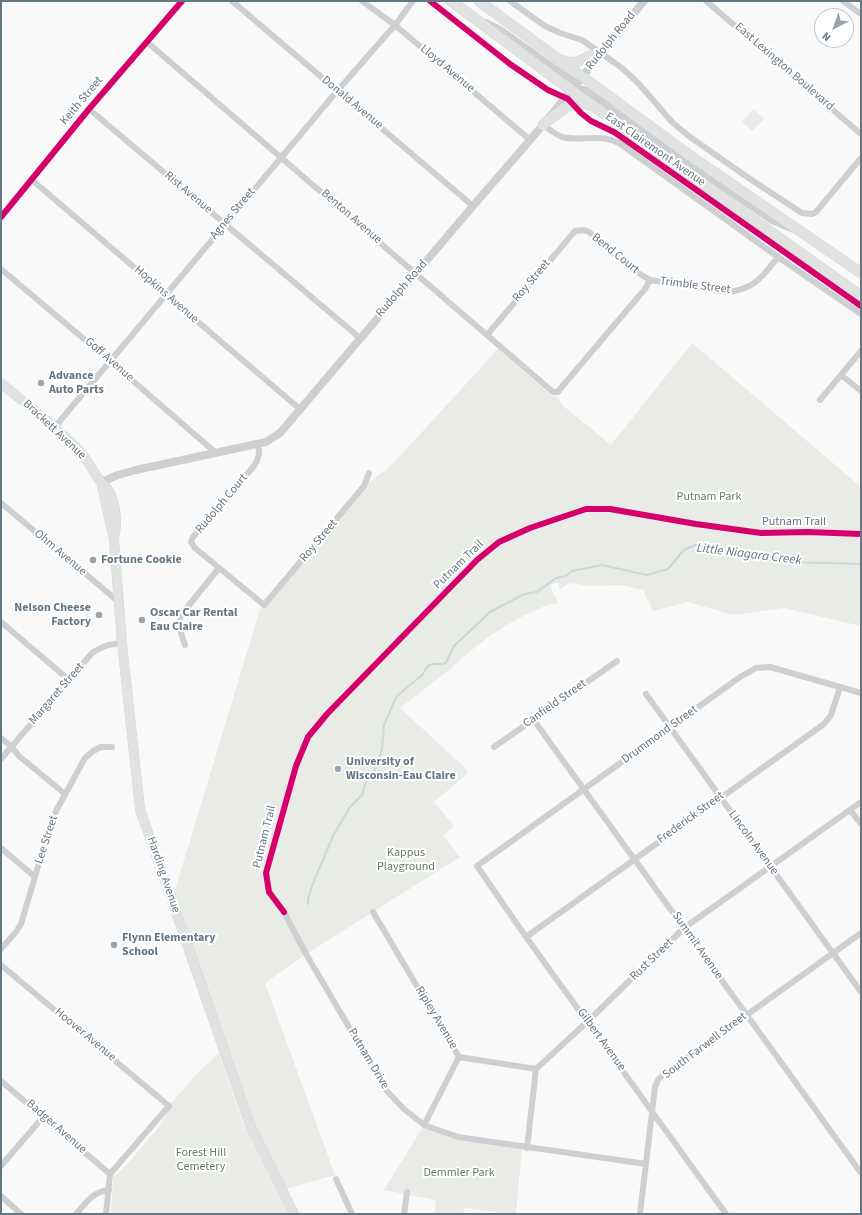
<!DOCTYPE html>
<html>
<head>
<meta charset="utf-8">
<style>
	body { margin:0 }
	#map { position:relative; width:862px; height:1215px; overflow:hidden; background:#f9f9f9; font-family:"Source Sans 3",sans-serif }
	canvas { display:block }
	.frame { position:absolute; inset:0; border:2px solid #657683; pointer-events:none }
	.north { position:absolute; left:814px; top:8px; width:40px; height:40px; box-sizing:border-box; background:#fff; border:1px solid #c1c8cd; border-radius:50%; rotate:221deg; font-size:11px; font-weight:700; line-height:16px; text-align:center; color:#657683 }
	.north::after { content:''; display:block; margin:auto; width:14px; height:18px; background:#99a4ac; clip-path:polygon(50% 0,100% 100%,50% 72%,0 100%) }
</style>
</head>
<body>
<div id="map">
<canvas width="862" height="1215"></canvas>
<div class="frame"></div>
<div class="north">N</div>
</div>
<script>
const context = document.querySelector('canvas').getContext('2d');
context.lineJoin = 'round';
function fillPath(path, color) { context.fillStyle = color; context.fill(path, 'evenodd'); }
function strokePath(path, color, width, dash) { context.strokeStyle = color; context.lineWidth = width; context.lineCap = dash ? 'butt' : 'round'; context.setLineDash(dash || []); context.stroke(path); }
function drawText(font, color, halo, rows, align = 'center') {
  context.font = font + ' "Source Sans 3",sans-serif'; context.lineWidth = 4; context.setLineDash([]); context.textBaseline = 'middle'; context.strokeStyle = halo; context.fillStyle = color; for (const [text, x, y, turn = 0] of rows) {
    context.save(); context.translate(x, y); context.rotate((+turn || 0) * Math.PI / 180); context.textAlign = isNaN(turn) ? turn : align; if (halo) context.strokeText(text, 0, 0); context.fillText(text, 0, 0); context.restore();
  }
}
fillPath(new Path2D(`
	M754,109L764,119L752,131L742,122Z
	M692,343L861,487V626L784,608L733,615L688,602L653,611L643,590L621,585L591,586L569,583L561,589H559V584C556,582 553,583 551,585C550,593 558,596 557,603L547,605L517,619L491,635L468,653L448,671L400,708L462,765L468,773L434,802L454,826L443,835L460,857L306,954L265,983L335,1175L282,1190L250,1125L172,900L261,606L364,486L379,475L389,468L498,349L552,396L558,397L562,405L611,445Z
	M219,1053L242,1121L288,1214H111L113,1177L120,1172C130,1160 171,1118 170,1104L197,1074Z
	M424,1125L458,1137L522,1147L516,1214L464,1208L463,1214H434L436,1200L384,1190Z`), '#e8ebe6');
strokePath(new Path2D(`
	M308,904V899L312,886L333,836L350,807L362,795L366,782L376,768L382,750L384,725L394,702L398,695L422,675L428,666L433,664H441L446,663L454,646L490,612L524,594L537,592L556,578L566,576L572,571L602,565L647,575L668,569L684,550L695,545L782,562L861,564`), '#ced6d9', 2);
const secondary = new Path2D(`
	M1,383C29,407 62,430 85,458C91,466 95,474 100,481C104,486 109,489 111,495C116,508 117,521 115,534
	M101,482L114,540L122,643L140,809L250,1125L294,1214`);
const primary = new Path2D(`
	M451,1L571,90L861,296
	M479,1L689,155L861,273
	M562,60C579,68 585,54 601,53
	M543,125C552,118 569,102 580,102C583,102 587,104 589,105`);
strokePath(secondary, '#d5d6d7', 10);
strokePath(primary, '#d5d6d7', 11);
strokePath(new Path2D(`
	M232,1L473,206
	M362,1L395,25L529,139
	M510,1L545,26L560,33L582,40L622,68L639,84L672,122L690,137L753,181L802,213L812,214L816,212L861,158
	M706,1L861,134
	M843,1L861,14
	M147,42L553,392H558L560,389L645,289L650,280L728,292C755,289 762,277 778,257
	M89,109L360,338
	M543,125C549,129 555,134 562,137C581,142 599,133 619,143L778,257L861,314
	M32,180L301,410
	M1,217L89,109L182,1
	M1,269L110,361L216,453
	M487,335L575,231L584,230L589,232L630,268L650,280
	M841,375L861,391
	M820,400L861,351
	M54,428L332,97L395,25L413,1
	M258,444C260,453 259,458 254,466L193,537L191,542L195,548L264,605L364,486L369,473
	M1,503L119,602
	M1,622L69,680
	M185,645C181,634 178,626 181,615L219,568
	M646,694L861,992
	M533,719L861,1173
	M1,738L12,747L19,756L65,794
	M494,747L617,661
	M1,759L92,653C102,646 110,644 122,643
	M850,810L861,824
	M1,848L35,877
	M284,912L306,954L386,1090L404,1109L424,1125L458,1137L646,1164
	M373,912L459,1057L536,1069
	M526,937L824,724L831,715L840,687
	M1,949L16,932L21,924L50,826L56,811L85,758L93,751L101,747H112
	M1,965L169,1106L110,1174
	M1,1081L110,1174
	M424,1125L459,1057
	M527,1148L536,1069L588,1021L684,928L861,802
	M1,1166L43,1117
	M336,1179L352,1214
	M1,1196L21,1214
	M76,1214C87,1202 92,1192 109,1190
	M106,1214L110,1174
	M404,1214L407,1192
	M640,1214L655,1087L658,1080L663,1075L861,933
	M726,1214L526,937L477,866L740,677L756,668L770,667L861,693`), '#cecfd0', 6);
strokePath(new Path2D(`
	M486,23L500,30L569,79L573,80L582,77
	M571,90L579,89L586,91L630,123L772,220L791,228
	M101,482L118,475L136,470L266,442L280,433L473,206L543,125L644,1`), '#cecfd0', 8);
strokePath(secondary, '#e1e2e2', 9);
strokePath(primary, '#e1e2e2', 10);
strokePath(new Path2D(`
	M430,1L510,64L548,90L568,99L581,113L591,121L614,132L627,141L861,306
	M1,217L89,109L182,1
	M284,912L269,892L266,873L296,766L308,737L327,714L477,560L499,542L530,528L586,509H610L696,524L761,533L808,532L861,534`), '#d6006c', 6);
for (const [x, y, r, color] of [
	[41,383,4,"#99a4ac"],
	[93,560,4,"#99a4ac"],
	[99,615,4,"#99a4ac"],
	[142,620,4,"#99a4ac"],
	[338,769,4,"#99a4ac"],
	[114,945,4,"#99a4ac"]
]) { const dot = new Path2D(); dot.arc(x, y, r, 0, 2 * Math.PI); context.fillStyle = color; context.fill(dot); strokePath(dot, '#fff', 1.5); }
drawText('12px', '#657683', '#fff', [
	["Rudolph Road",611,41,-51],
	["East Lexington Boulevard",784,67,41],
	["Lloyd Avenue",447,69,40],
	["Keith Street",82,101,-50],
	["Donald Avenue",352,103,40],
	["East Clairemont Avenue",655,150,35],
	["Rist Avenue",188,193,40],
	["Agnes Street",233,214,-50],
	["Benton Avenue",351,217,41],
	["Bend Court",615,254,39],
	["Roy Street",532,281,-50],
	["Trimble Street",695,286,7],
	["Rudolph Road",402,289,-49],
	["Hopkins Avenue",166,295,41],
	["Goff Avenue",109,360,41],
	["Brackett Avenue",54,430,43],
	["Rudolph Court",222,504,-50],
	["Putnam Trail",794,522],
	["Roy Street",319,541,-50],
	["Ohm Avenue",60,553,40],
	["Putnam Trail",459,565,-44],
	["Margaret Street",57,694,-49],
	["Canfield Street",555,704,-35],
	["Drummond Street",660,735,-36],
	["Frederick Street",691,818,-36],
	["Putnam Trail",265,837,-76],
	["Lee Street",47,840,-72],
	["Lincoln Avenue",753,843,54],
	["Harding Avenue",163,875,71],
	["Summit Avenue",697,946,55],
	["Rust Street",652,960,-44],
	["Ripley Avenue",436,1018,59],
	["Hoover Avenue",85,1035,40],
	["Gilbert Avenue",601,1040,54],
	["South Farwell Street",705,1046,-37],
	["Putnam Drive",368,1059,59],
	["Badger Avenue",56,1127,41]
]);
drawText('bold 12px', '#657683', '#fff', [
	["Advance",49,376],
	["Auto Parts",49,390],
	["Fortune Cookie",101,560],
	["Nelson Cheese",91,608,"right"],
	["Factory",91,622,"right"],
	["Oscar Car Rental",150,613],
	["Eau Claire",150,627],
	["University of",346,762],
	["Wisconsin-Eau Claire",346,776],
	["Flynn Elementary",122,938],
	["School",122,952]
], 'left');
drawText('12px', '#687a64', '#fff', [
	["Putnam Park",709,497],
	["Kappus",406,853],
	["Playground",406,867],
	["Forest Hill",201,1153],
	["Cemetery",201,1167],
	["Demmler Park",459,1173]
]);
drawText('italic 13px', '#60757c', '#fff', [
	["Little Niagara Creek",749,555,7]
]);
</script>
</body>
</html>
